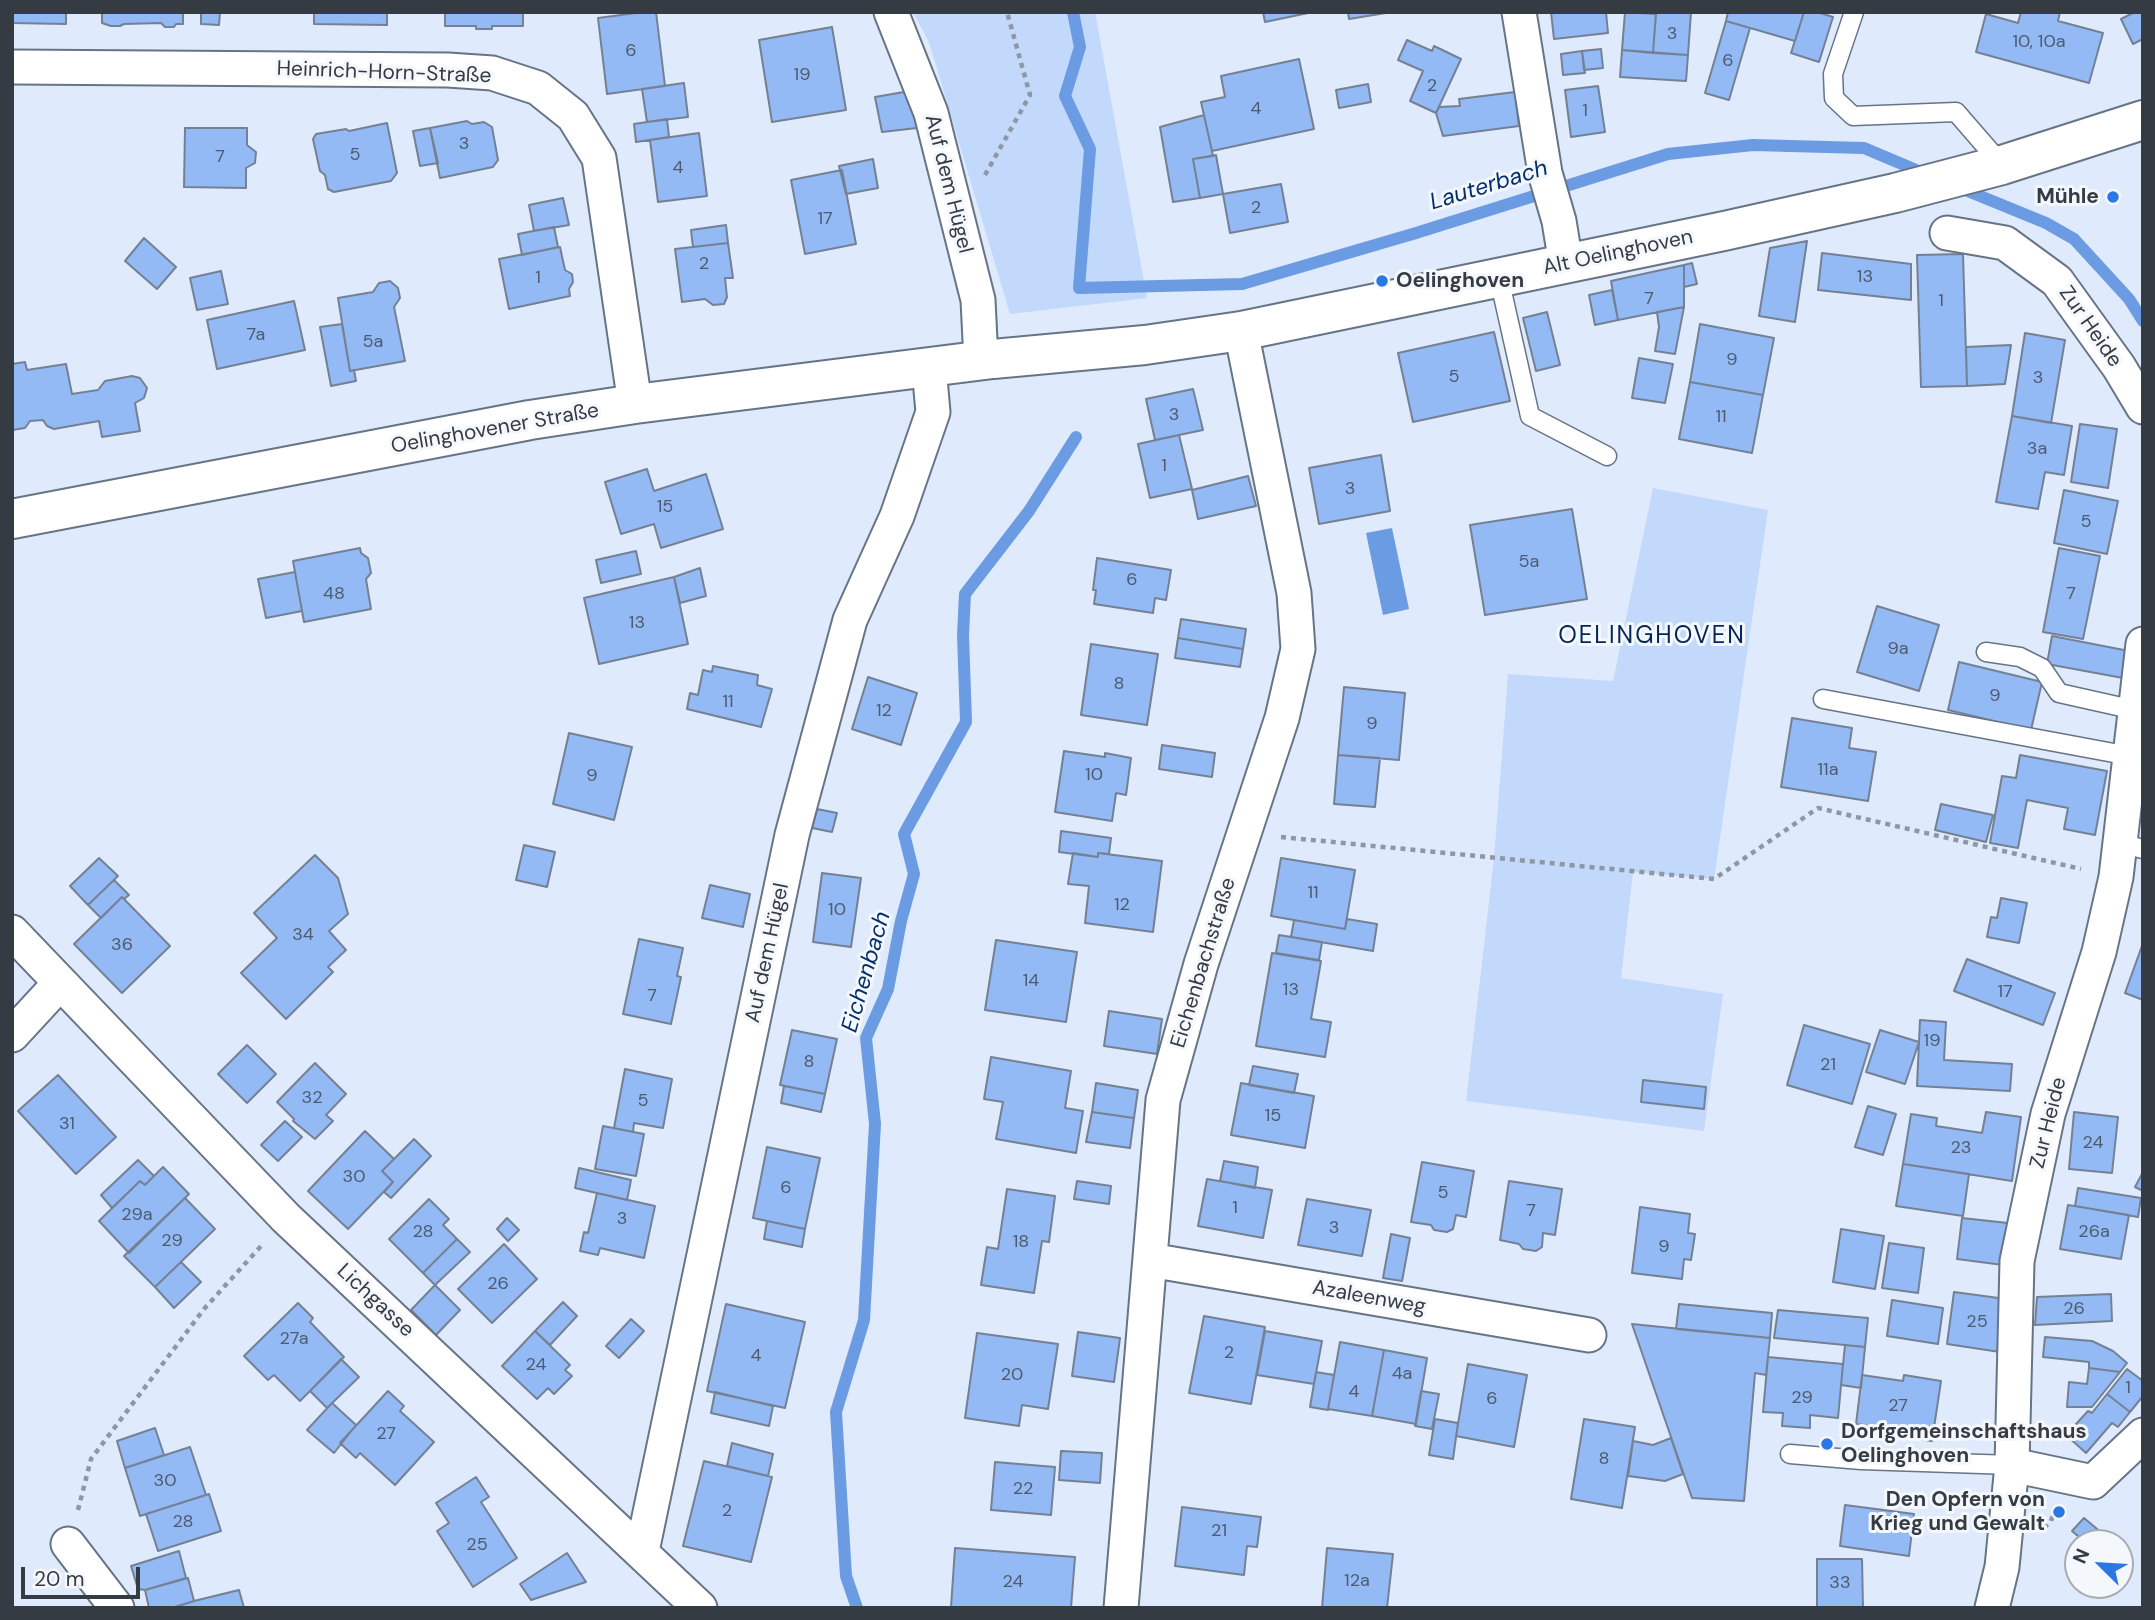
<!DOCTYPE html>
<html>
<head>
<meta charset="utf-8">
<style>
	body { margin:0 }
	#map { position:relative; width:2155px; height:1620px; overflow:hidden; background:#dfebfc; font-family:"DM Sans",sans-serif }
	canvas { display:block }
	.frame { position:absolute; inset:0; border:14px solid #353b43; pointer-events:none }
	.north { position:absolute; left:2064px; top:1529px; width:70px; height:70px; box-sizing:border-box; background:#f4f7fb; border:2px solid #a8acb1; border-radius:50%; rotate:294deg; font-size:19px; font-weight:700; line-height:28px; text-align:center; color:#353b43 }
	.north::after { content:''; display:block; margin:auto; width:24px; height:32px; background:#2b77e3; clip-path:polygon(50% 0,100% 100%,50% 72%,0 100%) }
	.scale { position:absolute; left:21px; top:1567px; width:119px; height:32px; box-sizing:border-box; border:4px solid #353b43; border-top:0; padding-left:9px; font-size:21px; line-height:24px; white-space:nowrap; color:#353b43; -webkit-text-stroke:5px #f4f7fb; paint-order:stroke }
</style>
</head>
<body>
<div id="map">
<canvas width="2155" height="1620"></canvas>
<div class="frame"></div>
<div class="north">N</div>
<div class="scale">20 m</div>
</div>
<script>
const context = document.querySelector('canvas').getContext('2d');
context.lineJoin = 'round';
function fillPath(path, color) { context.fillStyle = color; context.fill(path, 'evenodd'); }
function strokePath(path, color, width, dash) { context.strokeStyle = color; context.lineWidth = width; context.lineCap = dash ? 'butt' : 'round'; context.setLineDash(dash || []); context.stroke(path); }
function drawText(font, color, halo, rows, align = 'center') {
  context.font = font + ' "DM Sans",sans-serif'; context.lineWidth = 6; context.setLineDash([]); context.textBaseline = 'middle'; context.strokeStyle = halo; context.fillStyle = color; for (const [text, x, y, turn = 0] of rows) {
    context.save(); context.translate(x, y); context.rotate((+turn || 0) * Math.PI / 180); context.textAlign = isNaN(turn) ? turn : align; if (halo) context.strokeText(text, 0, 0); context.fillText(text, 0, 0); context.restore();
  }
}
fillPath(new Path2D(`
	M913,12H1095L1147,298L1010,314L929,42Z
	M1653,488L1768,510L1714,879L1633,872L1621,978L1723,994L1704,1131L1466,1101L1494,858L1508,674L1613,681Z`), '#c2d9fb');
fillPath(new Path2D(`
	M1392,528L1409,609L1383,615L1366,533Z`), '#6b9be2');
strokePath(new Path2D(`
	M1073,12L1080,47L1065,96L1090,149L1079,288L1242,284L1416,233L1668,154L1753,145L1864,148L1928,175
	M1958,187L2046,223L2074,239L2129,299L2143,321
	M857,1608L846,1576L836,1412L864,1320L875,1124L866,1038L888,989L901,921L914,874L904,834L966,722L963,635L965,594L1029,511L1076,437`), '#6b9be2', 12);
const building = new Path2D(`
	M12,12H66V24L12,23Z
	M102,12H183V24H176L174,27H165L161,23L124,24L120,26H111L102,23Z
	M201,12H220L219,25L201,24Z
	M314,12H387V25L314,24Z
	M445,12H523V26H492V29H476V26H445Z
	M644,12H656L665,86L607,94L598,18Z
	M1263,12H1313L1265,22Z
	M1348,12H1392L1349,19Z
	M1551,12H1606L1608,33L1554,39Z
	M1625,12L1656,14L1653,53L1622,50Z
	M1656,12H1691L1688,55L1653,53Z
	M1728,12H1804L1795,41L1726,21Z
	M1804,12H1817L1833,17L1819,62L1791,53Z
	M2021,12H2060L2058,21L2103,33L2089,83L1976,52L1986,14L2018,23Z
	M2135,12H2143V39L2133,44L2121,19Z
	M1726,21L1750,28L1729,100L1705,93Z
	M832,27L846,110L772,122L759,40Z
	M1407,40L1432,51L1434,46L1461,59L1436,113L1410,101L1423,71L1398,60Z
	M1601,49L1603,68L1584,70L1582,51Z
	M1622,50L1688,55L1686,81L1620,77Z
	M1582,51L1585,73L1563,75L1561,54Z
	M1299,59L1314,129L1212,151L1201,102L1225,97L1221,76Z
	M684,83L688,117L647,122L642,89Z
	M1368,84L1371,102L1339,108L1336,90Z
	M1598,86L1605,132L1571,137L1565,90Z
	M904,92L910,96L917,128L882,132L875,97Z
	M1515,92L1519,126L1443,136L1436,113L1439,107L1460,106L1459,99Z
	M1204,115L1213,156L1193,159L1200,198L1173,202L1160,127Z
	M667,119L669,137L636,142L634,124Z
	M467,121L472,124L484,122L492,127L498,160L493,167L440,178L430,128Z
	M387,123L397,173L391,181L334,192L328,189L325,175L320,171L313,139L316,134L346,129L349,131Z
	M185,128H247V145L256,152L255,163L246,168V188L184,187Z
	M430,128L438,163L420,166L413,131Z
	M699,133L707,196L658,202L650,140Z
	M1216,155L1223,194L1200,198L1193,159Z
	M873,159L878,188L846,194L839,166Z
	M842,170L856,244L805,254L791,180Z
	M1281,184L1288,222L1230,233L1223,194Z
	M563,198L569,225L534,231L529,205Z
	M726,225L728,243L693,247L691,230Z
	M554,227L558,247L522,255L518,234Z
	M144,238L176,267L157,289L125,261Z
	M1807,241L1795,322L1759,316L1770,248Z
	M728,243L733,278H725L727,297L724,304L713,305L705,299L682,302L675,249Z
	M560,247L565,270L572,274L573,282L569,289L570,296L509,309L499,259Z
	M1822,253L1911,264V300L1818,290Z
	M1963,254L1967,386L1921,387L1917,255Z
	M1692,263L1697,284L1684,287V265Z
	M1684,265V307L1618,320L1611,281Z
	M221,271L228,304L197,310L190,278Z
	M390,281L398,288L400,298L394,307L405,361L350,371L338,298L373,292L379,283Z
	M1612,290L1618,320L1595,325L1589,295Z
	M294,301L305,350L217,369L207,320Z
	M1684,307L1675,354L1655,351L1659,327L1657,312Z
	M1547,312L1560,365L1536,371L1523,318Z
	M342,324L350,371L354,370L356,381L331,386L320,327Z
	M1700,324L1774,338L1763,395L1690,382Z
	M1494,332L1510,401L1413,422L1398,353Z
	M2025,333L2065,340L2051,423L2012,416Z
	M2011,345L2005,384L1967,386L1966,347Z
	M1639,358L1673,364L1665,403L1632,398Z
	M25,362L27,370L66,364L72,394L98,390L105,381L132,376L140,378L147,388L144,398L135,403L140,431L102,437L99,421L54,429L47,426L43,420L30,421L25,428L12,430V364Z
	M1690,382L1763,395L1752,453L1679,439Z
	M1193,389L1203,430L1155,440L1146,399Z
	M2012,416L2072,426L2064,475L2045,472L2038,509L1996,502Z
	M2080,424L2117,429L2108,488L2071,482Z
	M1179,435L1192,489L1150,498L1138,444Z
	M1381,455L1390,511L1319,524L1309,468Z
	M647,469L654,491L706,474L723,529L661,548L654,524L621,534L605,482Z
	M1248,476L1256,506L1198,519L1192,490Z
	M2064,490L2118,501L2107,554L2054,543Z
	M1572,509L1587,599L1485,615L1470,525Z
	M360,548L361,553L368,558L371,573L366,579L371,609L304,622L293,561Z
	M2059,548L2100,556L2083,639L2043,632Z
	M636,551L641,574L601,583L596,560Z
	M1097,558L1171,570L1166,600L1155,598L1153,613L1094,604L1096,590H1093Z
	M700,568L706,596L680,603L674,577Z
	M295,572L302,611L266,618L258,579Z
	M674,577L688,644L599,664L584,598Z
	M1877,606L1939,625L1919,691L1857,672Z
	M1181,619L1246,629L1243,649L1178,638Z
	M2052,636L2129,651L2123,678L2047,664Z
	M1178,638L1243,649L1240,667L1175,658Z
	M1091,644L1158,654L1147,725L1081,715Z
	M1959,662L2042,682L2031,730L1948,710Z
	M713,666L758,675L757,685L772,689L761,727L687,709L690,693L698,695L703,670L712,672Z
	M868,677L917,693L901,745L852,729Z
	M1344,687L1405,693L1399,760L1338,755Z
	M1792,718L1852,728L1849,748L1876,752L1868,801L1781,787Z
	M569,733L632,747L614,820L553,804Z
	M1162,745L1215,753L1212,777L1159,769Z
	M1064,751L1105,757V753L1131,758L1126,795L1116,793L1112,821L1055,812Z
	M1338,755L1380,758L1375,807L1334,804Z
	M2020,755L2107,771L2095,835L2064,829L2068,808L2027,800L2018,848L1990,843L2002,776L2016,778Z
	M1941,804L1993,815L1986,842L1935,830Z
	M817,809L837,813L832,832L812,828Z
	M1061,831L1111,838L1109,854L1098,853V857L1059,852Z
	M524,845L555,852L547,887L516,880Z
	M1073,853L1098,857V853L1162,861L1153,932L1085,923L1089,886L1068,884Z
	M315,855L338,878L348,914L329,931L346,950L328,967L333,972L286,1019L241,973L277,938L254,913Z
	M99,858L118,876L88,905L70,886Z
	M1281,858L1355,870L1345,929L1271,916Z
	M822,873L861,878L851,947L813,942Z
	M114,880L129,895L124,899L122,897L101,918L88,905Z
	M710,885L750,894L743,927L702,918Z
	M122,897L170,946L122,993L74,944Z
	M2001,898L2027,903L2019,943L1987,937L1991,917L1997,918Z
	M1347,919L1377,924L1373,951L1291,937L1294,920L1345,929Z
	M1279,935L1322,942L1319,960L1276,953Z
	M639,939L683,948L677,976L681,977L671,1024L623,1014Z
	M996,940L1077,952L1066,1022L985,1010Z
	M2143,943V1000L2125,993Z
	M1272,953L1321,961L1311,1019L1331,1022L1325,1057L1256,1046Z
	M1967,959L2055,993L2043,1025L1954,991Z
	M1109,1011L1162,1019L1157,1054L1104,1046Z
	M1920,1020L1946,1022L1944,1060L2012,1064L2010,1091L1917,1086Z
	M1804,1025L1870,1044L1852,1104L1787,1085Z
	M792,1030L837,1039L825,1094L780,1085Z
	M1880,1030L1919,1042L1905,1084L1866,1072Z
	M247,1045L276,1074L247,1103L218,1074Z
	M991,1057L1071,1071L1065,1108L1083,1111L1076,1153L996,1139L1003,1102L984,1099Z
	M315,1063L346,1094L326,1115L333,1121L315,1139L293,1121L294,1119L277,1102Z
	M1253,1066L1298,1074L1294,1093L1249,1085Z
	M625,1069L672,1079L663,1128L634,1123L633,1132L614,1128Z
	M58,1075L116,1137L76,1174L18,1111Z
	M1643,1080L1706,1087L1704,1109L1641,1102Z
	M1096,1083L1138,1090L1134,1118L1092,1112Z
	M1241,1083L1314,1096L1305,1148L1231,1135Z
	M784,1086L825,1094L821,1112L781,1103Z
	M1868,1106L1896,1114L1883,1155L1855,1147Z
	M1092,1112L1134,1118L1130,1148L1086,1142Z
	M1986,1112L2021,1117L2012,1181L1903,1164L1911,1114L1937,1118L1936,1126L1982,1133Z
	M2074,1112L2118,1117L2112,1173L2069,1169Z
	M285,1121L302,1137L278,1161L261,1145Z
	M603,1126L644,1134L636,1176L595,1169Z
	M365,1131L394,1159L382,1171L393,1182L348,1229L308,1191Z
	M414,1139L431,1156L391,1198L384,1192L393,1182L382,1171Z
	M767,1147L820,1158L805,1229L753,1218Z
	M138,1160L154,1176L145,1185L140,1181L112,1208L101,1195Z
	M1224,1161L1258,1167L1255,1188L1220,1181Z
	M1422,1162L1474,1171L1466,1217L1456,1215L1453,1229L1447,1232L1434,1230L1431,1225L1411,1222Z
	M1903,1164L1969,1174L1963,1216L1896,1206Z
	M163,1167L189,1194L129,1253L99,1221L140,1181L145,1185Z
	M579,1168L631,1180L627,1200L575,1188Z
	M2143,1172V1191L2135,1187Z
	M1207,1179L1272,1190L1263,1238L1198,1226Z
	M1077,1181L1111,1186L1109,1204L1074,1199Z
	M1509,1181L1562,1189L1555,1235L1543,1233L1542,1247L1536,1251L1523,1249L1519,1244L1500,1240Z
	M2078,1188L2141,1198L2138,1217L2075,1206Z
	M1007,1189L1055,1196L1049,1242L1042,1241L1034,1293L981,1285L987,1247L998,1249Z
	M597,1193L655,1206L644,1258L600,1248L598,1255L580,1251L584,1232L588,1233Z
	M185,1198L215,1229L155,1287L124,1256Z
	M429,1199L449,1219L443,1225L457,1239L423,1273L389,1239Z
	M1307,1199L1371,1210L1362,1256L1298,1245Z
	M2068,1205L2129,1215L2121,1259L2060,1249Z
	M1640,1207L1690,1214L1688,1233L1695,1234L1691,1260L1684,1259L1682,1279L1632,1273Z
	M507,1218L519,1230L508,1241L497,1229Z
	M1962,1218L2008,1223L2003,1265L1957,1259Z
	M767,1221L805,1229L802,1247L764,1239Z
	M1841,1229L1884,1236L1875,1289L1833,1282Z
	M1391,1234L1410,1238L1402,1281L1383,1278Z
	M457,1239L470,1252L435,1285L423,1273Z
	M1889,1243L1924,1248L1918,1293L1882,1288Z
	M504,1244L537,1279L492,1323L458,1289Z
	M181,1262L201,1282L174,1308L155,1287Z
	M435,1285L460,1310L436,1335L411,1310Z
	M1954,1292L2006,1299L2000,1352L1947,1344Z
	M2111,1294L2112,1321L2035,1325L2037,1297Z
	M1892,1300L1943,1308L1938,1344L1887,1336Z
	M563,1302L577,1316L550,1345L535,1331Z
	M298,1303L313,1318L310,1322L344,1357L300,1401L274,1375L268,1380L244,1356Z
	M726,1304L805,1322L785,1408L707,1391Z
	M1679,1304L1772,1313L1770,1338L1676,1329Z
	M1778,1310L1868,1318L1865,1347L1774,1338Z
	M1204,1316L1265,1327L1251,1404L1189,1393Z
	M631,1319L644,1331L619,1358L606,1346Z
	M1632,1324L1770,1338L1766,1375L1755,1373L1744,1501L1692,1498Z
	M535,1331L570,1365L565,1370L572,1376L554,1394L548,1388L537,1399L502,1366Z
	M1265,1331L1322,1341L1314,1384L1257,1375Z
	M1078,1332L1120,1338L1114,1382L1072,1376Z
	M977,1333L1058,1344L1048,1409L1022,1405L1019,1426L965,1418Z
	M2045,1337L2092,1341L2113,1351L2127,1363L2120,1372L2089,1368V1362L2043,1357Z
	M1340,1342L1384,1350L1372,1416L1328,1409Z
	M1845,1345L1865,1347L1861,1388L1841,1385Z
	M1384,1350L1427,1358L1416,1424L1372,1416Z
	M1768,1357L1843,1364L1838,1418L1810,1415V1428L1782,1426L1783,1413L1763,1412Z
	M341,1359L359,1377L327,1408L310,1391Z
	M1468,1364L1527,1375L1514,1447L1456,1436Z
	M2089,1368L2120,1372L2092,1407H2067L2069,1382L2087,1384Z
	M2127,1369L2143,1381V1396L2130,1412L2107,1394Z
	M1316,1372L1334,1375L1328,1410L1310,1407Z
	M1862,1375L1903,1381L1904,1375L1941,1381L1932,1441L1895,1436L1896,1430L1856,1424Z
	M388,1391L404,1406L400,1411L434,1442L395,1485L360,1453L356,1458L340,1443Z
	M1421,1391L1439,1394L1432,1429L1415,1426Z
	M715,1392L773,1406L769,1426L711,1413Z
	M2107,1394L2130,1412L2118,1427L2112,1423L2086,1453L2066,1435L2088,1411L2092,1413Z
	M332,1403L356,1425L334,1453L307,1430Z
	M1435,1419L1458,1423L1453,1459L1429,1455Z
	M1584,1419L1635,1427L1622,1508L1571,1499Z
	M155,1428L164,1455L125,1468L117,1441Z
	M1671,1438L1683,1474L1665,1481L1628,1476L1633,1441L1653,1445Z
	M732,1443L773,1454L768,1476L727,1466Z
	M190,1447L206,1495L140,1516L125,1468Z
	M1061,1451L1102,1453L1100,1483L1059,1480Z
	M704,1461L772,1477L751,1562L683,1546Z
	M995,1462L1055,1467L1051,1515L991,1510Z
	M476,1477L489,1497L481,1502L517,1558L473,1587L437,1531L449,1523L436,1503Z
	M209,1494L221,1531L158,1551L146,1514Z
	M1845,1505L1914,1514L1909,1556L1840,1546Z
	M1182,1507L1261,1517L1257,1547L1247,1546L1244,1575L1175,1566Z
	M2084,1518L2109,1539L2106,1543H2086L2072,1531Z
	M955,1548L1075,1557L1071,1608L951,1607Z
	M1327,1548L1393,1554L1387,1608H1322Z
	M179,1551L186,1578L145,1590L138,1589L131,1566Z
	M567,1553L586,1582L531,1600L520,1584Z
	M1817,1559H1862L1863,1608H1817Z
	M188,1578L194,1601L172,1608H149L145,1590Z
	M239,1590L244,1608L175,1607L194,1601Z`);
fillPath(building, '#93baf5');
strokePath(building, '#748093', 2);
const service = new Path2D(`
	M1854,12L1833,74L1834,98L1853,116L1956,112L2002,165
	M1499,278L1530,416L1607,456
	M1986,652L2020,657L2042,668L2059,693L2135,710
	M1823,699L2130,756
	M2120,843L2143,849
	M1790,1454L1861,1460L2012,1465`);
const minor = new Path2D(`
	M891,12L931,113L978,300L981,361
	M1519,12L1545,173L1559,221L1566,264
	M12,67L448,70L492,73L538,88L573,116L599,158L635,404
	M1947,233L2005,243L2057,281L2119,367L2143,407
	M12,932L286,1218L700,1608
	M12,1035L60,983
	M1150,1260L1589,1335
	M2012,1465L2093,1482L2143,1435
	M68,1544L117,1608
	M642,1551L792,835L850,620L897,516L933,412L929,368
	M1121,1608L1163,1100L1201,964L1282,718L1298,649L1294,593L1241,331
	M1992,1608L2002,1567L2012,1465L2017,1261L2048,1114L2099,952L2116,877L2143,644`);
const secondary = new Path2D(`
	M12,519L530,420L635,404L993,359L1145,345L1241,331L1724,231L1895,193L2002,165L2143,120`);
strokePath(service, '#677486', 21);
strokePath(minor, '#677486', 37);
strokePath(secondary, '#677486', 42);
strokePath(new Path2D(`
	M985,175L1030,95L1007,12
	M1281,837L1714,879L1818,808L2081,869
	M78,1510L91,1459L204,1309L262,1245
	M2044,1528L2051,1521L2054,1512`), '#8e97a4', 4.5, [5, 5]);
strokePath(service, '#fff', 18);
strokePath(minor, '#fff', 33);
strokePath(secondary, '#fff', 38);
for (const [x, y, r, color] of [
	[2113,197,7,"#2b77e3"],
	[1382,281,7,"#2b77e3"],
	[1827,1444,7,"#2b77e3"],
	[2059,1512,7,"#2b77e3"]
]) { const dot = new Path2D(); dot.arc(x, y, r, 0, 2 * Math.PI); context.fillStyle = color; context.fill(dot); strokePath(dot, '#f4f7fb', 2.5); }
drawText('18px', '#4c5b70', null, [
	["3",1672,34],
	["10, 10a",2039,42],
	["6",631,51],
	["6",1728,61],
	["19",802,75],
	["2",1432,86],
	["4",1256,109],
	["1",1585,111],
	["3",464,144],
	["5",355,155],
	["7",220,157],
	["4",678,168],
	["2",1256,208],
	["17",825,219],
	["2",704,264],
	["13",1865,277],
	["1",538,278],
	["7",1649,299],
	["1",1941,301],
	["7a",256,335],
	["5a",373,342],
	["9",1732,360],
	["5",1454,377],
	["3",2038,378],
	["3",1174,415],
	["11",1721,417],
	["3a",2037,449],
	["1",1164,466],
	["3",1350,489],
	["15",665,507],
	["5",2086,522],
	["5a",1529,562],
	["6",1132,580],
	["48",334,594],
	["7",2071,594],
	["13",637,623],
	["9a",1898,649],
	["8",1119,684],
	["9",1995,696],
	["11",728,702],
	["12",884,711],
	["9",1372,724],
	["11a",1828,770],
	["10",1094,775],
	["9",592,776],
	["11",1313,893],
	["12",1122,905],
	["10",837,910],
	["34",303,935],
	["36",122,945],
	["14",1031,981],
	["13",1291,990],
	["17",2005,992],
	["7",652,996],
	["19",1932,1041],
	["8",809,1062],
	["21",1828,1065],
	["32",312,1098],
	["5",643,1101],
	["15",1273,1116],
	["31",67,1124],
	["24",2093,1143],
	["23",1961,1148],
	["30",354,1177],
	["6",786,1188],
	["5",1443,1193],
	["1",1235,1208],
	["7",1531,1211],
	["29a",137,1215],
	["3",622,1219],
	["3",1334,1228],
	["28",423,1232],
	["26a",2094,1232],
	["29",172,1241],
	["18",1021,1242],
	["9",1664,1247],
	["26",498,1284],
	["26",2074,1309],
	["25",1977,1322],
	["27a",294,1339],
	["2",1229,1353],
	["4",756,1356],
	["24",536,1365],
	["4a",1402,1374],
	["20",1012,1375],
	["1",2128,1388],
	["4",1354,1392],
	["29",1802,1398],
	["6",1492,1399],
	["27",1898,1406],
	["27",386,1434],
	["8",1604,1459],
	["30",165,1481],
	["22",1023,1489],
	["2",727,1511],
	["28",183,1522],
	["21",1219,1531],
	["25",477,1545],
	["12a",1357,1581],
	["24",1013,1582],
	["33",1840,1583]
]);
drawText('21px', '#353b43', '#f4f7fb', [
	["Heinrich-Horn-Straße",384,73,2],
	["Auf dem Hügel",948,184,76],
	["Alt Oelinghoven",1618,253,-12],
	["Zur Heide",2090,327,55],
	["Oelinghovener Straße",495,429,-10],
	["Auf dem Hügel",768,953,-78],
	["Eichenbachstraße",1204,963,-73],
	["Zur Heide",2049,1123,-76],
	["Azaleenweg",1369,1298,10],
	["Lichgasse",375,1301,43]
]);
drawText('bold 21px', '#353b43', '#f4f7fb', [
	["Mühle",2099,197],
	["Oelinghoven",1396,281,"left"],
	["Dorfgemeinschaftshaus",1841,1432,"left"],
	["Oelinghoven",1841,1456,"left"],
	["Den Opfern von",2045,1500],
	["Krieg und Gewalt",2045,1524]
], 'right');
drawText('italic 23px', '#012f6e', '#f4f7fb', [
	["Lauterbach",1489,186,-17],
	["Eichenbach",867,972,-74]
]);
context.letterSpacing = '2px';
drawText('24px', '#022659', '#f4f7fb', [
	["OELINGHOVEN",1652,637]
]);
context.letterSpacing = '0px';
</script>
</body>
</html>
